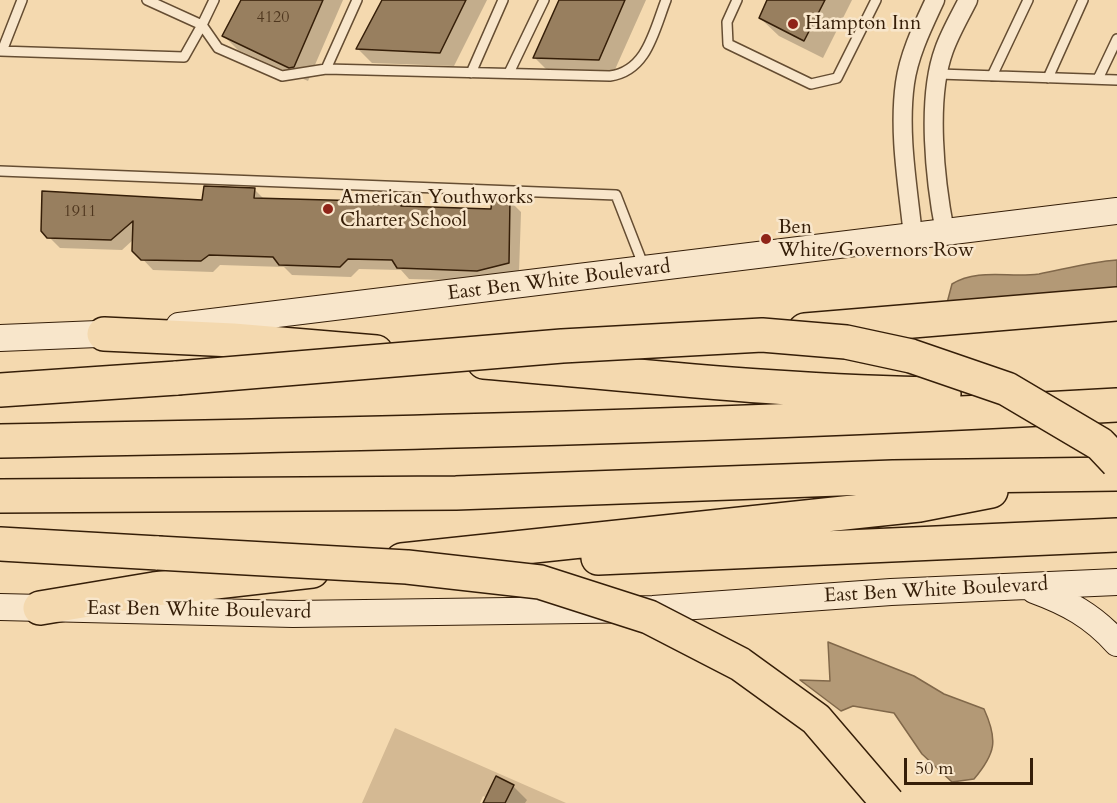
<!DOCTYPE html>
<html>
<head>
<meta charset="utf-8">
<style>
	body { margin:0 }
	#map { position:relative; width:1117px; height:803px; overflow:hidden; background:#f4d9af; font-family:Cardo,serif }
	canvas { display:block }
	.scale { position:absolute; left:904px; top:758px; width:129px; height:27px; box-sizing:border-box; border:3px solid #351e08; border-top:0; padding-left:8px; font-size:18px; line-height:21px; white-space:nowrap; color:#351e08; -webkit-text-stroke:4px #f8e6cb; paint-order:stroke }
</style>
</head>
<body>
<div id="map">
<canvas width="1117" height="803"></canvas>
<div class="scale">50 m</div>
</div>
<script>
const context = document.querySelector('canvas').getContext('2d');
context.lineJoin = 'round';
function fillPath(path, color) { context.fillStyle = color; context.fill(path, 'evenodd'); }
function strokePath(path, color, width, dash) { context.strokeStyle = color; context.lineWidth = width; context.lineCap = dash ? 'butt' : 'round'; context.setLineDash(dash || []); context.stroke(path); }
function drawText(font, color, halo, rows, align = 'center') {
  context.font = font + ' Cardo,serif'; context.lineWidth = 5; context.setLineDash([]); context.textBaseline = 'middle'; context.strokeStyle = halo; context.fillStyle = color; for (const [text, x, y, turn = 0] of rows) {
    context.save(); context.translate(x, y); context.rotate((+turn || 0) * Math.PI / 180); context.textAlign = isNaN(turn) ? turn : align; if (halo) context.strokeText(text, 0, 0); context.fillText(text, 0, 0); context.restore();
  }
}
fillPath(new Path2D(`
	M395,728L566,803H500L483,796L480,803H362Z`), '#d4b993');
const water = new Path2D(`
	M1117,260V318L947,303L952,284C978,268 1009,278 1039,274C1065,269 1090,262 1117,260Z
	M828,642L914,676L944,694L984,709C998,740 996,753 974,779L952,782L922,754L894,713L853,706L841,711L800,680L830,681Z`);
fillPath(water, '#b39976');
strokePath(water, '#81684a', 1.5);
fillPath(new Path2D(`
	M242,0H343L308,81L238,50L224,36Z
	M383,0H487L454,66L372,63L358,49Z
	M561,0H646L613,74L549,72L535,58Z
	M769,0H852L823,58L779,36L760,18Z
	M254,189L264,199L401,203L405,208L493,210L508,199L521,212L519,273L489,281L409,279L401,270L359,269L351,277L292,275L284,267L220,265L213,272L153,270L134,250V239L122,250L60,248L49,237Z
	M496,778L513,786L527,800L525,803H483Z`), '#0003');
const building = new Path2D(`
	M241,0H323L294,67L289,68L222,36Z
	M382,0H466L440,53L356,49Z
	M559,0H625L599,60L533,58Z
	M767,0H825L804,41L759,18Z
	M204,186L255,188L254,198L402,202L401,206L491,209L492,197L508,198L510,200L509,263L477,271L397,268L392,260L348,259L340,267L279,265L273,257L209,255L201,261L141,260L132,251L133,221L111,240L47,238L41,231L42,191L202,200Z
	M496,776L514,785L505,803H483Z`);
fillPath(building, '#987f5f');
strokePath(building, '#351e08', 1.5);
const service = new Path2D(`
	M214,0L202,25L218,48L282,76L326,69
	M357,0L326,69L610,76C647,71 654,31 666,0
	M737,0L727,22L728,44L811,84L837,78L876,0
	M0,51L184,57L202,25L147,0
	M2,51L22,0
	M471,73L503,0
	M509,73L544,0
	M939,74L1117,80
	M992,76L1028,0
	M1048,78L1083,0
	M1098,79L1117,39
	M0,171L616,195L644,267`);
const minor = new Path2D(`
	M945,232C935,181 926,99 944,50C950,33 960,16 968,0
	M913,236C908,187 898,133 905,83C909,54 923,26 935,0`);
const secondary = new Path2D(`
	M179,326L1117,211
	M0,338L122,333
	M1034,590C1067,602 1093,616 1117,643
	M0,607L293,614L653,609L891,592L1117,582`);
const motorway = new Path2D(`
	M805,330L1117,304
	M104,334L233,340L376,352
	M484,362C638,375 790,393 944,394
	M0,390L177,378
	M0,441C373,434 745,426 1117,405
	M0,496L456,493L893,477L1117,474
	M0,544L158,553
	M598,558L1117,535
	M402,560L919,505L991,491
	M40,608L154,589L312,571`);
strokePath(service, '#654d32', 12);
strokePath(minor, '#654d32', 21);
strokePath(secondary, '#351e08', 28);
strokePath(motorway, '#351e08', 36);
strokePath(service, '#f8e6cb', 9);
strokePath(minor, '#f8e6cb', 18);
strokePath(secondary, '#f8e6cb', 26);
strokePath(motorway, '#f4d9af', 33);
const motorwayBridge = new Path2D(`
	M177,378L562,346L762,335L846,342L911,356L1007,389L1100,444L1117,462
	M158,553L407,567L540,582L649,617L740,664L816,719L888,803`);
strokePath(motorwayBridge, '#351e08', 36, []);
strokePath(motorwayBridge, '#f4d9af', 33);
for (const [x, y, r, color] of [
	[793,24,6,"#8f2418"],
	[328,209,6,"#8f2418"],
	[766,239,6,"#8f2418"]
]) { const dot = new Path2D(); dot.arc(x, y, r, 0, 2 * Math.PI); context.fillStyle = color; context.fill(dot); strokePath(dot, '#f8e6cb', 2); }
drawText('16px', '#4e361e', null, [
	["4120",273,18],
	["1911",80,212]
]);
drawText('20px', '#351e08', '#f8e6cb', [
	["Hampton Inn",805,24],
	["American Youthworks",340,198],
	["Charter School",340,221],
	["Ben",778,228],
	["White/Governors Row",778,251]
], 'left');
drawText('20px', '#351e08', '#f8e6cb', [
	["East Ben White Boulevard",559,281,-7],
	["East Ben White Boulevard",936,591,-3],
	["East Ben White Boulevard",199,611,1]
]);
</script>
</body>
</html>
